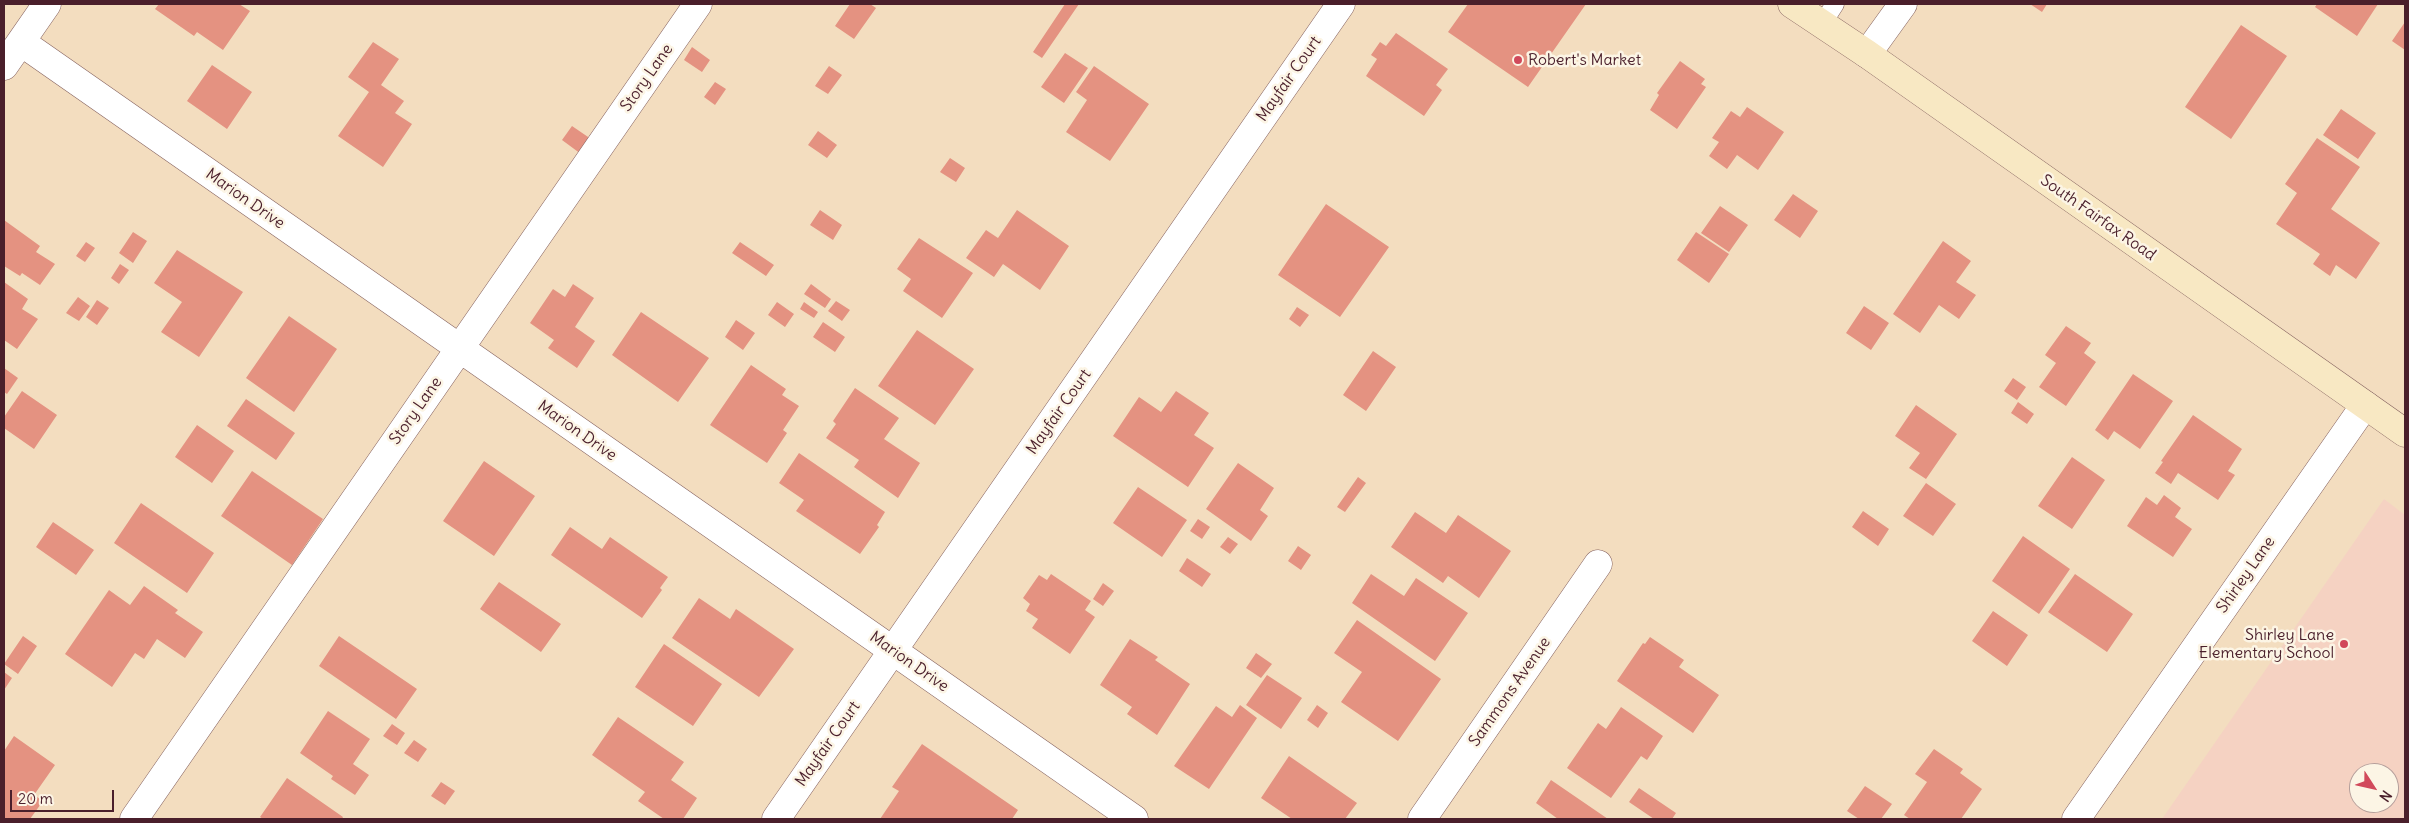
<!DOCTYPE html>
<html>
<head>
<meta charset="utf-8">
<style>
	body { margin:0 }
	#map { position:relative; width:2409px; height:823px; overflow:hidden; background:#f3ddbf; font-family:Delius,sans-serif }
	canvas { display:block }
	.frame { position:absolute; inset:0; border:5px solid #4a1f2b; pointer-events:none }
	.north { position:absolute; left:2349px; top:763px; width:50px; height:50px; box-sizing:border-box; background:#fcf5e5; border:1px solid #b59f9b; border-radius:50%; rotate:125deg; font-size:14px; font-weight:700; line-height:20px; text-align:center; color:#4a1f2b }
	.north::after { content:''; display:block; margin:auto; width:18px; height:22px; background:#d1495b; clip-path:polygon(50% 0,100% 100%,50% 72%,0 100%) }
	.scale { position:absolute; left:10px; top:790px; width:104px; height:22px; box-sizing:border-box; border:2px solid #4a1f2b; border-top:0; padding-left:6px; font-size:15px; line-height:18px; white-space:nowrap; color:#4a1f2b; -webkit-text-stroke:4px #fcf5e5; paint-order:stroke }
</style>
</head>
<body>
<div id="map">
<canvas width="2409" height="823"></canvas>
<div class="frame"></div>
<div class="north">N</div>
<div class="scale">20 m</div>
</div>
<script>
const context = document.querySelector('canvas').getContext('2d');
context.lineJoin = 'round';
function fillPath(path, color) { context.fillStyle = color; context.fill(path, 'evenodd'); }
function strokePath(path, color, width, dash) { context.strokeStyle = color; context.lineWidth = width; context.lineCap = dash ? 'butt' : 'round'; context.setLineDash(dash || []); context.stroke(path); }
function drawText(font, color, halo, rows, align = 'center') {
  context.font = font + ' Delius,sans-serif'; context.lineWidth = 5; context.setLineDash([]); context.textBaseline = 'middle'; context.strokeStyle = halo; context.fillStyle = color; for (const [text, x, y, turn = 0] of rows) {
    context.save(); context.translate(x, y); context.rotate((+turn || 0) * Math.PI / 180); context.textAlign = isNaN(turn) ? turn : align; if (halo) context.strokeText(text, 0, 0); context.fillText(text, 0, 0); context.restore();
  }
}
fillPath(new Path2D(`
	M2384,499L2405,515V819H2162ZM2359,773H2389V803H2359Z`), '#f5d2c2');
fillPath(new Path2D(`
	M159,4H239L250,11L223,50L197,32L194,36L155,9Z
	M850,4H870L876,8L854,39L835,26Z
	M1065,4H1079L1042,58L1033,52Z
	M1468,4H1586L1528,87L1448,32Z
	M2030,4H2047L2042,12Z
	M2317,4H2378L2357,36L2315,7Z
	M2405,22V50L2392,41Z
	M2241,25L2287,56L2231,139L2185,107Z
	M1396,33L1448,69L1436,85L1442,90L1424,116L1366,76L1377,59L1371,55L1380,42L1386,46Z
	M373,42L399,59L381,85L404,101L395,113L412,124L383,167L338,136L369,92L348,77Z
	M692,47L710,60L702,72L684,60Z
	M1065,53L1088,68L1064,103L1041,87Z
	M1680,61L1705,79L1701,84L1706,87L1677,129L1650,110L1659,95L1657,93Z
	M212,65L252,92L227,129L187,101Z
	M829,66L842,75L828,94L815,86Z
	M1094,66L1149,104L1110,161L1066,132L1087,100L1076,92Z
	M715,82L726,89L715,105L704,97Z
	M1747,107L1784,132L1758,170L1737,155L1727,169L1709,156L1719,142L1712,138L1731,111L1740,117Z
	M2341,109L2376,133L2358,159L2323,135Z
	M572,126L591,139L581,154L562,140Z
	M818,131L837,145L827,158L808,145Z
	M2317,138L2360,167L2331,209L2380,243L2356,279L2336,265L2330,276L2313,264L2320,254L2276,224L2297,193L2285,184Z
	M950,158L965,168L956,182L940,172Z
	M1793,194L1818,211L1800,238L1774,220Z
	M1326,204L1389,247L1340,317L1278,275Z
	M1720,206L1748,225L1729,252L1701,233Z
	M820,210L842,225L833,240L810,225Z
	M1017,210L1069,246L1040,290L1003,264L994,277L966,258L986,230L998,238Z
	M4,220L40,246L36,252L55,264L40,285L22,273L20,276L4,266Z
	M133,232L147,241L133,263L119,253Z
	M1696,232L1729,254L1709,283L1677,260Z
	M919,238L973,273L942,318L903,291L911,279L897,269Z
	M1943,241L1971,261L1956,282L1976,295L1959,319L1939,305L1920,333L1893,314Z
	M86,242L95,248L85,262L76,256Z
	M740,242L774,265L766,276L732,253Z
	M177,250L243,292L199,357L161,332L182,302L154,283Z
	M120,264L129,270L119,284L111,278Z
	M4,282L28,299L22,309L38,319L17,349L4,340Z
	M573,284L594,298L575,327L595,341L577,368L548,348L554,340L530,323L553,289L565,297Z
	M811,284L831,299L825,308L804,294Z
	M78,297L90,306L79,321L66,313Z
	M97,300L109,308L97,325L86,317Z
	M836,301L850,310L842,321L828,311Z
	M777,302L794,314L785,327L768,315Z
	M804,302L818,312L814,318L800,309Z
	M1864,306L1889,323L1871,350L1846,333Z
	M1297,307L1309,315L1300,327L1289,319Z
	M641,312L709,358L678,402L612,355Z
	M289,316L337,349L294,412L246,378Z
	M736,320L755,333L743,350L725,337Z
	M823,322L845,337L835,352L813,337Z
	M2066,326L2091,343L2084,353L2096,362L2066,406L2039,387L2056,363L2045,355Z
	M917,330L974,369L935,425L878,386Z
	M1373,351L1396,367L1366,411L1343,395Z
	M751,365L786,389L782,395L799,406L783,430L787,433L767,463L710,425Z
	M4,368L18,378L7,394L4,392Z
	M2133,374L2173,401L2140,449L2114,431L2108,440L2095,430Z
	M2013,378L2026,387L2017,400L2004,391Z
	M855,388L899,418L884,439L920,463L898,498L854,467L859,460L826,438L836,424L833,421Z
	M22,391L57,415L34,449L4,428V417Z
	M1176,391L1209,413L1194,435L1214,448L1188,487L1113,436L1139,397L1161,412Z
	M246,399L295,433L276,460L227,426Z
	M2018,402L2034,414L2027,424L2011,413Z
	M1916,405L1957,434L1926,479L1909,468L1920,453L1895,436Z
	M2193,415L2242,449L2228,471L2235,475L2218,500L2178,473L2171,484L2155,473L2163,462L2161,461Z
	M197,425L234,451L212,483L175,457Z
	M799,453L885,512L877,525L879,527L860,554L796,511L804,500L779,483Z
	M2072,457L2105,480L2072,529L2038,506Z
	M484,461L535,496L494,556L443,521Z
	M1238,463L1274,488L1260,510L1268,516L1251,541L1206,509Z
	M252,471L323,519L292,565L221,516Z
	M1358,477L1366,483L1345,512L1337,507Z
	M1926,483L1956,504L1933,536L1903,516Z
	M1138,487L1187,520L1162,557L1113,523Z
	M2164,495L2181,508L2175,517L2192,529L2173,557L2127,526L2146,497L2157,505Z
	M141,503L214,553L187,593L114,543Z
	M1863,511L1889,529L1878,546L1852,527Z
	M1415,512L1446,533L1458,515L1511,551L1479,598L1448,576L1443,583L1391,547Z
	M1198,519L1210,527L1202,539L1190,531Z
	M53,522L94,550L76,575L36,547Z
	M570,527L602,549L610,537L668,577L660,588L662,590L642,618L551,555Z
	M2023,536L2070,569L2039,614L1992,581Z
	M1228,537L1238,544L1230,554L1220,547Z
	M1298,546L1311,555L1301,570L1288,561Z
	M1187,558L1211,574L1202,587L1179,571Z
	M1051,574L1091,601L1085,610L1095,617L1070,654L1032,628L1038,619L1026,611L1030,604L1023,598L1039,575L1047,580Z
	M1371,574L1404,596L1416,578L1468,613L1435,661L1352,603Z
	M2075,574L2133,614L2107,652L2048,612Z
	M499,582L561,624L541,652L480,609Z
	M1103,583L1114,591L1103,606L1093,599Z
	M144,586L178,610L175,613L203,632L185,658L157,639L144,659L135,653L112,687L65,654L109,590L130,605Z
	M699,598L730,619L736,609L794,649L759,697L672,638Z
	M1993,611L2028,635L2007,666L1972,641Z
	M1357,620L1441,679L1398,741L1341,702L1362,672L1334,653Z
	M23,636L37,646L18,674L4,664Z
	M339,636L417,689L396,719L319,666Z
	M1650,637L1684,660L1679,667L1719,695L1693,733L1617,681L1643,643L1645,644Z
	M1130,639L1158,657L1155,660L1190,684L1157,735L1127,714L1132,707L1100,685Z
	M664,644L722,684L693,726L635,687Z
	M1256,653L1272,664L1261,678L1246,668Z
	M4,672L12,678L4,690Z
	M1267,675L1302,698L1281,729L1246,705Z
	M1240,705L1257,718L1209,789L1174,766L1216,706L1232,717Z
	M1317,705L1328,713L1318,728L1307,720Z
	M1621,707L1663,736L1647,760L1641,756L1611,798L1567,768L1598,723L1606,729Z
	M328,711L370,739L353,764L369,775L355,795L331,779L333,776L300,753Z
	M618,717L684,762L671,780L697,798L683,819H664L638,801L645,792L592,755Z
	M392,724L405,733L397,745L383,736Z
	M14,736L55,765L34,795L43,801L30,819H4V751Z
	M414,740L427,749L418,762L404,753Z
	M922,744L1018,810L1012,819H880L899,791L892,787Z
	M1934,749L1963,769L1960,773L1982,789L1961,819H1910L1904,815L1927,782L1915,774Z
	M1289,756L1357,803L1345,819H1292L1261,798Z
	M287,778L343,817L342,819H263L260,817Z
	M1551,780L1608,819H1558L1536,803Z
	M441,782L455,791L445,805L431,796Z
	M1865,786L1892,804L1881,819H1859L1847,811Z
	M1639,788L1676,813L1672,819H1654L1629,802Z`), '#e49281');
const lane = new Path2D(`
	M1822,24L1835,4`);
const street = new Path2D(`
	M21,42L1134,819
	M1867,54L1903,4
	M4,66L47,4
	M134,819L698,4
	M776,819L1341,4
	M1422,819L1598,564
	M2076,819L2365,405`);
const secondary = new Path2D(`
	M1792,4L1867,54L2405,433`);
strokePath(lane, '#85625f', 19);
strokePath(street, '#85625f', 29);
strokePath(secondary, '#85625f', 29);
strokePath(lane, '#fff', 18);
strokePath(street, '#fff', 28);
strokePath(secondary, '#f8e8c3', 28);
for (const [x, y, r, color] of [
	[1518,60,5,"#d1495b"],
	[2344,644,5,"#d1495b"]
]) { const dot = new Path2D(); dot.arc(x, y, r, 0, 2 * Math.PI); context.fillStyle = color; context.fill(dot); strokePath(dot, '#fcf5e5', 2); }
drawText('16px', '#4a1f2b', '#fcf5e5', [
	["Robert's Market",1528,60],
	["Shirley Lane",2334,635,"right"],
	["Elementary School",2334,653,"right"]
], 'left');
drawText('16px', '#4a1f2b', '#fcf5e5', [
	["Story Lane",647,78,-55],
	["Mayfair Court",1289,79,-55],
	["Marion Drive",245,199,35],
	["South Fairfax Road",2098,218,35],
	["Story Lane",416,411,-55],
	["Mayfair Court",1059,412,-55],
	["Marion Drive",577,431,35],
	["Shirley Lane",2246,575,-55],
	["Marion Drive",909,662,35],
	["Sammons Avenue",1510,692,-55],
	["Mayfair Court",828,744,-55]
]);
</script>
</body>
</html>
